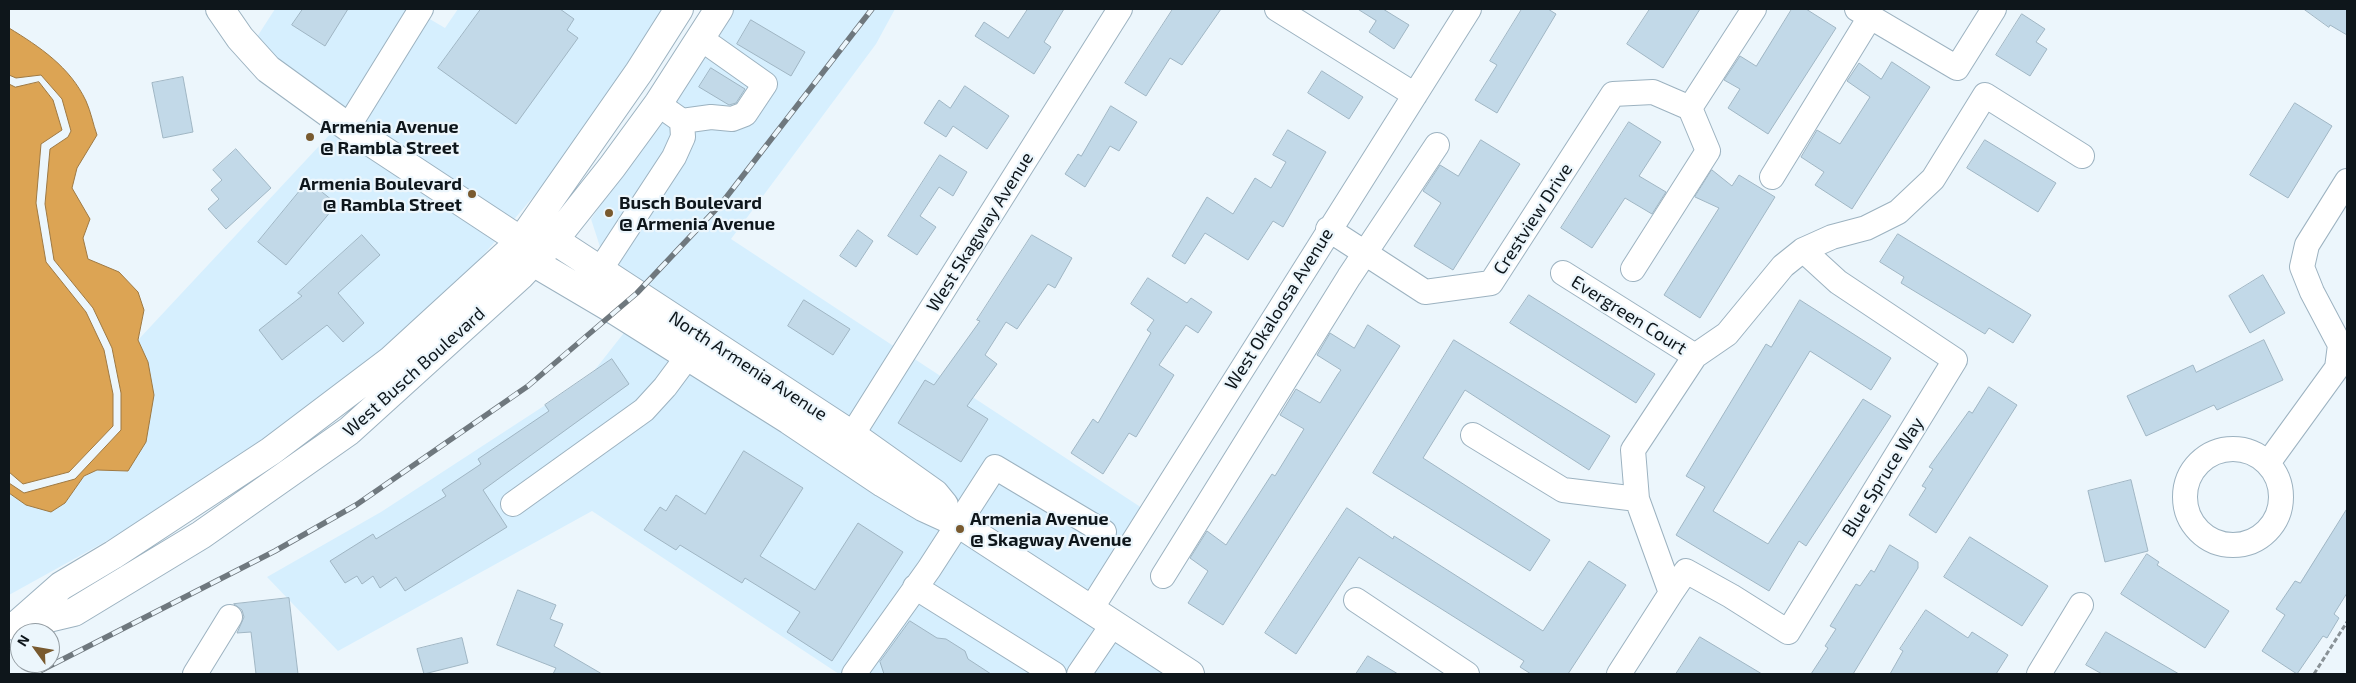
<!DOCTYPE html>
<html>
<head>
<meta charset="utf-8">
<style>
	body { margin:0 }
	#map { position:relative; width:2356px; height:683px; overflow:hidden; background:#ecf6fc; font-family:"Exo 2",sans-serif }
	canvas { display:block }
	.frame { position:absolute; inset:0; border:10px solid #0e161b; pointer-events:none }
	.north { position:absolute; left:10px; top:623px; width:50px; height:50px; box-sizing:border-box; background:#ecf6fc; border:1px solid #939ca2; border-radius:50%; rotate:302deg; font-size:14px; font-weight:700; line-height:20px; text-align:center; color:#0e161b }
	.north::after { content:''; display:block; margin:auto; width:18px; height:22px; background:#795a2f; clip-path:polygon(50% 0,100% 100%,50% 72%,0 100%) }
</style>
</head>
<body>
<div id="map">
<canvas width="2356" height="683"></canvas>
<div class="frame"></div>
<div class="north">N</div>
</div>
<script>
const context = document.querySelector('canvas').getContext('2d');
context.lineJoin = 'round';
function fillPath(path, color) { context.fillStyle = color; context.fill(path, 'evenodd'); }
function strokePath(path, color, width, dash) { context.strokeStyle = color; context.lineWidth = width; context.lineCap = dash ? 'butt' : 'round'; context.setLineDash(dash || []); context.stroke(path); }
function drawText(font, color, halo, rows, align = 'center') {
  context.font = font + ' "Exo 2",sans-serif'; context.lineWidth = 4.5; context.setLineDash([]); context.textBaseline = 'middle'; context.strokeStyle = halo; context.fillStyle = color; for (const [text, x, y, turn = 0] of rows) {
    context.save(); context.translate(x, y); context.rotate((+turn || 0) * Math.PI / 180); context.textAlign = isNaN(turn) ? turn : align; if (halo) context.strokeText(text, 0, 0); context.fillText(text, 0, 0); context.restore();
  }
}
fillPath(new Path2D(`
	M275,9H408L345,113L275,62L255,40Z
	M458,9H666L556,170L511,223L362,125L428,18L445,28Z
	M732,9H895L876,44L731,239L895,347L848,421L604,259L591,219Z
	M334,130L499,237L467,274L382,354L266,441L210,473L195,489L166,508L9,595V493L26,505L65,503L84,476L97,470L128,471L148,362L138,340Z
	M627,329L952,531L1173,674H839L592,511L338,651L267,577L381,512L590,376Z
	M913,358L1142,508L1087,595L971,520L866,433Z`), '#d6effe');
const water = new Path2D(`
	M9,28C40,47 70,67 86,101C91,112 93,124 97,135L77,168L72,188L90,219L83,238L88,259L119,272L138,292L144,310L138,340L148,362L154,395L146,442L128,471L97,470L84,476L65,503L51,512L26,505L9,493V483L24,493L75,479L121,430V393L112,348L93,308L54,260L45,204L50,149L68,137L71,131L62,99L41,75L16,78L9,75Z
	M39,82L53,100L62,130L41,144L36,203L46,262L86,312L104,350L113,394V426L69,472L23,484L9,472V84L15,87Z`);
fillPath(water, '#dca454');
strokePath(water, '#9e7943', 1);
const building = new Path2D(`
	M303,9H348L325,46L292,25Z
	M481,9H560L574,19L567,30L578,38L516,124L438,68Z
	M1028,9H1064L1044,42L1051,47L1034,74L975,36L984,22L1008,38Z
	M1173,9H1221L1182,65L1170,58L1146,96L1125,83Z
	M1358,9H1383L1409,25L1394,49L1369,32L1376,21Z
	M1522,9H1548L1556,14L1497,113L1475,100L1497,65L1490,61Z
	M1650,9H1700L1663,68L1627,44Z
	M1792,9H1806L1836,28L1768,134L1728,108L1740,89L1724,80L1740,56L1756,66Z
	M2304,9H2347V35L2330,25L2329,27Z
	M2022,14L2045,29L2036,42L2047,49L2030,76L1996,55Z
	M751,20L805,52L791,76L737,44Z
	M1892,62L1930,87L1852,209L1815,185L1824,172L1801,157L1817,130L1840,144L1870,97L1847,81L1859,63L1881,79Z
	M711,68L745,89L736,103L729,105L699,87Z
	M1322,71L1363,97L1349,119L1308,93Z
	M183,77L193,132L163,138L152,83Z
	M965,86L1009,116L987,149L953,126L946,137L924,123L939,100L950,108Z
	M2295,103L2332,126L2288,198L2250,175Z
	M1111,106L1137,122L1119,151L1110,146L1085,187L1065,174L1078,154L1081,156Z
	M1629,122L1661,142L1639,176L1666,192L1652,214L1625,198L1592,248L1561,228Z
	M1288,130L1326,152L1283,227L1273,221L1248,260L1205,233L1185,264L1172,256L1207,197L1233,214L1255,178L1271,188L1286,162L1273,155Z
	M1481,140L1520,164L1453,270L1414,246L1441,203L1423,191L1440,165L1458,176Z
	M1985,140L2056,183L2038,212L1967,168Z
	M236,149L271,188L226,229L208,209L219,199L211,190L222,180L213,170Z
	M940,155L967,172L953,196L939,187L920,216L936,227L917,255L888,236Z
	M1712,170L1732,186L1739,175L1775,197L1700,318L1664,295L1719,208L1695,197Z
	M308,181L337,204L286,265L258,242Z
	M858,230L873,241L856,267L840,256Z
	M1898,234L2031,315L2013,343L1989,328L1985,334L1901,283L1904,277L1880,262Z
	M362,235L380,255L338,293L364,323L343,342L327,325L282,360L259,330L302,296L298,293Z
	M1032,235L1072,258L1055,288L1048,284L1017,329L1006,322L985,355L997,364L967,406L988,419L961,462L898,423L925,380L934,385L980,321L977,320Z
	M2263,275L2285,313L2250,333L2229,296Z
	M1148,278L1187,303L1191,298L1212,312L1198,333L1186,325L1159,365L1174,375L1136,437L1129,433L1103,474L1071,453L1093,419L1098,423L1151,333L1147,330L1154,320L1131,304Z
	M1529,295L1655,374L1636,403L1510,323Z
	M804,300L850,329L833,355L788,326Z
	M1800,300L1891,358L1871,390L1810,351L1713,511L1768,544L1863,399L1891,416L1806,546L1799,541L1769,591L1676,535L1705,487L1686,476L1766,344L1771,347Z
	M1368,325L1400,346L1223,625L1188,603L1208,571L1190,558L1207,531L1226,545L1272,474L1275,476L1304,429L1280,415L1296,389L1320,403L1338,374L1341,370L1317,355L1330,333L1354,348Z
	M1454,340L1610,436L1589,470L1465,390L1423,458L1550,540L1530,571L1373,473Z
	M2264,340L2283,380L2217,410L2214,405L2146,436L2127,396L2193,365L2196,372Z
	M612,359L629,384L483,490L507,527L405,591L396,577L380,588L373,576L362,584L357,576L345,583L330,561L373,534L376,539L446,496L442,490L481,464L478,459L549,411L545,405Z
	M1989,387L2017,405L1936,533L1909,515L1926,488L1922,486L1933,469L1929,467L1969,411L1972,413Z
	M744,451L803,488L760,556L815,590L858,523L903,552L832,661L787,632L800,612L745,578L742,583L680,545L676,550L644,530L660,507L666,511L676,495L705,514Z
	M2131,480L2148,551L2105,562L2088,491Z
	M1347,508L1393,539L1394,536L1543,631L1589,561L1626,585L1568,674H1531L1520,667L1524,661L1359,557L1296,654L1265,633Z
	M2347,509V593L2334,614L2339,618L2327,638L2323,636L2297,674L2262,651L2285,615L2276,609L2295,581L2300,583Z
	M1970,537L2048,586L2022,626L1944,577Z
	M1890,545L1918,562V568L1881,628L1853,674H1811L1828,648L1825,646L1836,629L1830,626L1856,584L1860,586L1871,570L1874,572Z
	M2147,554L2159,562L2157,565L2229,611L2205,648L2121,594Z
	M518,590L556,605L550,619L563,624L554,646L602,674H553L556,668L497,645Z
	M289,598L298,674H256L251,632L237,633L244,617L242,610L234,604Z
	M1926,610L1968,638L1972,632L2008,655L1996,674H1890L1903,651L1900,649Z
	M910,621L937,638L946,639L965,651L968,659L991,674H884L880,662Z
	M2106,632L2179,674H2102L2086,665Z
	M1700,637L1762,674H1676Z
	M462,638L468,663L424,674L417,649Z
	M1368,656L1398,674H1356Z`);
fillPath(building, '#c2d9e8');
strokePath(building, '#a0b6c4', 1);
const minor = new Path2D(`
	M1277,9L1415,95
	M1857,9L1957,68L1994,9
	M682,121L711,117L732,119L745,114L765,84L700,38
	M348,127L421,9
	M1772,177L1870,17
	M1328,229L1425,292L1491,283L1613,94L1653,92L1690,108L1754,9
	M1633,269L1708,151L1690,108
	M600,270L674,157L683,137L682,121L658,104
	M1563,273L1695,356
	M1473,435L1563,490L1637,499
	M2185 497a48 48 0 1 1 96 0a48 48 0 1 1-96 0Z
	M842,451L1120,9
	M2268,463L2337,368L2340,345L2312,292L2302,267L2307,245L2347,181
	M513,504L644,410L665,387L688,356
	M1163,576L1349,277L1437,145
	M915,587L1054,674
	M1671,593L1686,571L1731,596L1788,632L1955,360L1838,282L1803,250
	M1356,600L1467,674
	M1091,609L1469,9
	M195,674L230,617
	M854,674L929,569L995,467L1104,532
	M1079,674L1113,624
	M1619,674L1671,593L1637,499L1633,450L1695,356L1727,334L1783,266L1803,250L1832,237L1866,228L1898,212L1933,179L1985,95L2082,156
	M2039,674L2081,605`);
const major = new Path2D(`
	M220,9L240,38L268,69L348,127L521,241L533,262L616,311L789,420L883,483L923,507L958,523L1190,674
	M537,240H554L852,435L935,494L944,505
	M19,623L61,586L113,555L271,451L390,361L521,241L639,72L679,9
	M15,626L74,612L201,535L349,431L520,276L554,240L612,167L658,104L719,9`);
strokePath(minor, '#9cb2c0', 26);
strokePath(major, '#9cb2c0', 30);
strokePath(new Path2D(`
	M2314,674L2347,622`), '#899297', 3, [5, 2.5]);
strokePath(minor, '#fff', 24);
strokePath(major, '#fff', 28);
const rail = new Path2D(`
	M34,674L275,551L356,505L528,386L637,293L721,204L872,9`);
strokePath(rail, '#6f787e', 5.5);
strokePath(rail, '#ecf6fc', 4, [11]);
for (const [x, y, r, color] of [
	[310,137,5,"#795a2f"],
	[472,194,5,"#795a2f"],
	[609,213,5,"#795a2f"],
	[960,529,5,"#795a2f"]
]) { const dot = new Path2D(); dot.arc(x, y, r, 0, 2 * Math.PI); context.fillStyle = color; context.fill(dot); strokePath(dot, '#ecf6fc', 2); }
drawText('bold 18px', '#0e161b', '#ecf6fc', [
	["Armenia Avenue",320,127],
	["@ Rambla Street",320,148],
	["Armenia Boulevard",462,184,"right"],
	["@ Rambla Street",462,205,"right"],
	["Busch Boulevard",619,203],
	["@ Armenia Avenue",619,224],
	["Armenia Avenue",970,519],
	["@ Skagway Avenue",970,540]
], 'left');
drawText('18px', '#0e161b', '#ecf6fc', [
	["Crestview Drive",1533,219,-57],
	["West Skagway Avenue",980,232,-58],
	["West Okaloosa Avenue",1279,309,-58],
	["Evergreen Court",1629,315,32],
	["North Armenia Avenue",748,366,33],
	["West Busch Boulevard",414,372,-42],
	["Blue Spruce Way",1883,477,-58]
]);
</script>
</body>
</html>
